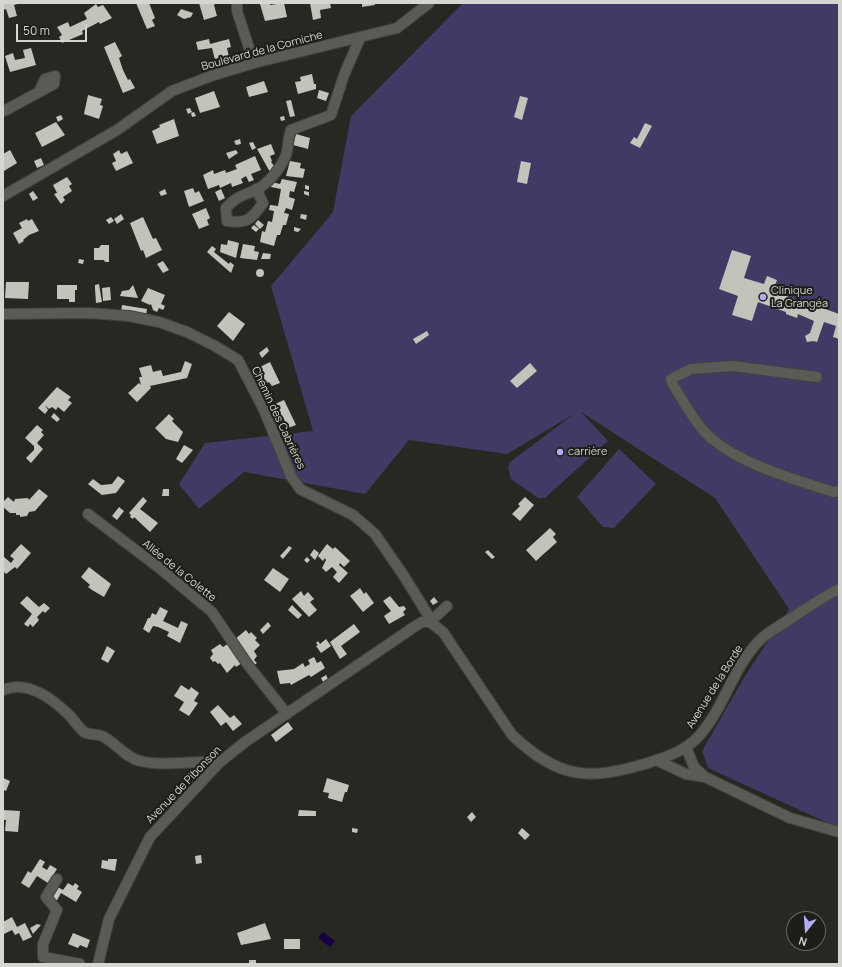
<!DOCTYPE html>
<html>
<head>
<meta charset="utf-8">
<style>
	body { margin:0 }
	#map { position:relative; width:842px; height:967px; overflow:hidden; background:#262821; font-family:Manrope,sans-serif }
	canvas { display:block }
	.frame { position:absolute; inset:0; border:4px solid #d5d6d2; pointer-events:none }
	.north { position:absolute; left:786px; top:911px; width:40px; height:40px; box-sizing:border-box; background:#1d1e18; border:1px solid #676862; border-radius:50%; rotate:197deg; font-size:11px; font-weight:700; line-height:16px; text-align:center; color:#d5d6d2 }
	.north::after { content:''; display:block; margin:auto; width:14px; height:18px; background:#b2adf9; clip-path:polygon(50% 0,100% 100%,50% 72%,0 100%) }
	.scale { position:absolute; left:16px; top:24px; width:71px; height:18px; box-sizing:border-box; border:2px solid #d5d6d2; border-top:0; padding-left:5px; font-size:12px; line-height:14px; white-space:nowrap; color:#d5d6d2; -webkit-text-stroke:3px #1d1e18; paint-order:stroke }
</style>
</head>
<body>
<div id="map">
<canvas width="842" height="967"></canvas>
<div class="frame"></div>
<div class="north">N</div>
<div class="scale">50 m</div>
</div>
<script>
const context = document.querySelector('canvas').getContext('2d');
context.lineJoin = 'round';
function fillPath(path, color) { context.fillStyle = color; context.fill(path, 'evenodd'); }
function strokePath(path, color, width, dash) { context.strokeStyle = color; context.lineWidth = width; context.lineCap = dash ? 'butt' : 'round'; context.setLineDash(dash || []); context.stroke(path); }
function drawText(font, color, halo, rows, align = 'center') {
  context.font = font + ' Manrope,sans-serif'; context.lineWidth = 4; context.setLineDash([]); context.textBaseline = 'middle'; context.strokeStyle = halo; context.fillStyle = color; for (const [text, x, y, turn = 0] of rows) {
    context.save(); context.translate(x, y); context.rotate((+turn || 0) * Math.PI / 180); context.textAlign = isNaN(turn) ? turn : align; if (halo) context.strokeText(text, 0, 0); context.fillText(text, 0, 0); context.restore();
  }
}
fillPath(new Path2D(`
	M463,3H839V828L708,768L702,751L745,676L789,609L715,498L581,412L608,441L545,498H538L511,479L508,467L510,462L574,414L507,454L409,440L365,494L244,472L199,509L179,484L205,443L313,431L271,286L333,212L351,116Z
	M619,449L656,484L614,528L603,527L577,497Z`), '#3f3b65');
fillPath(new Path2D(`
	M323,932L335,941L330,947L318,938Z`), '#160043');
fillPath(new Path2D(`
	M3,3H21L14,5L17,16L9,18L6,9L3,10Z
	M136,3H149L155,18L152,20L155,26L147,29Z
	M199,3H216L214,5L217,16L204,20Z
	M270,3V5L284,3L287,17L265,21L260,4Z
	M310,3H330L331,8L320,10L321,18L313,20Z
	M362,3H375V5L362,7Z
	M96,4L98,7L103,5L112,18L100,24L99,22L82,31L83,34L62,43L59,37L62,35L57,27L68,22L70,27L87,19L84,13Z
	M181,9L193,13L191,17L184,19L177,15Z
	M209,39L210,44L229,39L231,47L227,48L229,57L215,60L212,48L198,50L196,42Z
	M115,42L122,56L119,58L123,70L128,80L130,79L135,88L123,93L104,47Z
	M31,48L36,65L10,72L5,56L13,53L15,60L25,58L23,50Z
	M312,74L314,84H316V89L298,94L295,82L301,81L300,77Z
	M264,81L268,92L249,97L246,87Z
	M319,90L329,93L326,101L317,98Z
	M214,91L220,107L200,113L195,98Z
	M88,95L102,99L100,105L103,106L99,119L84,114Z
	M520,96L528,98L522,120L514,117Z
	M291,100L295,116L290,117L286,101Z
	M190,108L192,112L188,114L186,109Z
	M194,112L196,116L192,117L191,113Z
	M61,115L63,119L58,122L56,117Z
	M284,116L285,120L281,121L280,117Z
	M174,119L179,136L157,144L152,131L160,127L159,125Z
	M56,122L65,135L42,147L35,133Z
	M645,123L652,126L640,148L630,143L634,137L637,139Z
	M296,134L310,138L308,149L293,145Z
	M240,139L241,144L236,145L234,141Z
	M253,142L256,148L252,150L249,143Z
	M271,144L275,154L270,156L272,161L271,162L275,167L270,172L257,149Z
	M10,150L17,163L4,171L3,154Z
	M119,150L121,154L127,151L133,163L116,171L112,163L116,161L113,154Z
	M236,150L238,153L229,159L226,153Z
	M255,156L261,170L251,174L254,180L249,182L246,176L241,179L243,183L232,187L231,183L220,188L219,185L208,189L203,175L213,170L214,174L225,170L226,173L237,169L235,165Z
	M41,158L44,165L37,168L34,161Z
	M290,161L301,163L300,168L305,169L303,178L286,176Z
	M521,161L531,163L527,184L517,182Z
	M67,177L72,184L69,186L72,191L63,197L65,200L61,204L54,194L57,193L53,185Z
	M282,179L297,182L294,192L290,191L289,197L295,199L292,210L286,208L284,213L289,214L286,225H283L280,235H277L274,246L260,242L262,231L265,232L268,221L272,222L274,211L269,210L270,205L278,206L281,189L271,187L272,182L280,184Z
	M305,185L309,186V190L305,189Z
	M193,188L195,193L199,191L204,201L189,207L184,191Z
	M165,189L167,194L161,196L159,192Z
	M221,189L225,198L219,201L215,192Z
	M33,191L38,198L33,201L29,194Z
	M304,191L309,192V196L304,194Z
	M206,208L210,218L207,220L209,225L199,229L192,214Z
	M121,214L124,219L117,224L114,219Z
	M301,214L307,215L306,220L300,218Z
	M111,217L114,221L109,224L106,220Z
	M143,217L153,239L156,238L162,250L146,258L143,250L141,251L130,223Z
	M27,219L28,221L32,219L39,231L29,235L23,240L24,241L19,244L13,233L22,228L19,223Z
	M258,220L264,225L260,229L255,224Z
	M254,225L259,229L256,232L251,228Z
	M294,227L301,229L298,232L294,231Z
	M228,240L239,243L236,258L220,252L221,244L227,245Z
	M243,244L255,246L254,251L259,252L257,260L240,258Z
	M101,245H109V262H105L104,260H94V248H99Z
	M212,246L216,249L214,252L229,264L230,262L234,265L231,273L207,252Z
	M732,250L751,256L744,278L764,284L767,276L777,280L773,291L794,299L801,300L803,299L814,305L839,314V339L833,337L836,326L824,322L817,342L813,341L807,342L805,336L810,333L814,321L798,314L797,318L786,314V312L758,302L752,321L732,315L738,296L719,289Z
	M263,253L271,254L270,259H261Z
	M79,259L84,260L83,264L78,263Z
	M163,261L169,270L163,273L157,264Z
	M256 273a4 4 0 1 1 8 0a4 4 0 1 1-8 0Z
	M6,282H29L28,299L5,298Z
	M99,284L102,302L96,303L95,289V285Z
	M57,285H77V290H75V302H69V299H57Z
	M133,285L138,298L120,296L122,291L129,290Z
	M110,287L111,300L103,301L102,288Z
	M148,288L165,295L161,304L165,306L163,310L159,308L157,312L153,310L151,304L150,305L141,301Z
	M122,305L147,309L146,315L121,312Z
	M229,312L245,324L233,341L217,326Z
	M427,331L429,335L416,344L413,339Z
	M267,347L269,351L262,358L259,353Z
	M185,361L192,364L187,378L150,386L151,388L137,402L128,393L139,383L141,385L139,377H142L139,368L151,365L153,372L161,370L163,376L181,372Z
	M270,362L280,383L272,386L269,382L264,384L261,378L264,374L260,367Z
	M530,363L537,371L517,388L510,381Z
	M57,387L71,397L68,400L72,403L64,412L58,407L56,410L52,407L49,409L45,405L48,410L45,414L38,408Z
	M284,400L296,425L288,428L283,417L281,418L279,412L276,413L273,405Z
	M54,413L60,419L57,422L51,417Z
	M169,414L174,419L172,421L183,432L178,442L166,439L155,428Z
	M37,425L43,430L41,432L44,435L37,443L43,449L31,463L26,458L34,450V446L25,438Z
	M184,445L193,450L182,463L176,459Z
	M118,476L125,481L116,493L102,495L88,484L93,479L101,485L112,484Z
	M39,489L48,496L35,511L29,512L27,516L20,517V515H16V513H10L3,507V502L8,497L14,502L15,499L28,498L29,500Z
	M163,489H169V496H162Z
	M143,497L147,501L140,509L158,523L150,532L134,517L133,519L130,517L131,515L129,513Z
	M525,497L534,505L520,521L512,514L520,506L518,504Z
	M119,507L124,511L117,520L112,516Z
	M550,528L556,534L553,537L557,542L536,561L526,550Z
	M21,544L31,553L17,569L15,567L6,574L3,571L4,567L3,558L4,557L11,563L14,559L10,556Z
	M327,544L333,549L335,547L350,561L344,567L340,563L339,565L348,573L339,583L333,577L337,572L332,567L326,572L322,568L326,560L325,558L323,561L318,556Z
	M289,546L292,548L283,559L280,556Z
	M314,549L319,553L315,560L310,555Z
	M488,550L495,557L492,559L485,552Z
	M307,557L310,560L307,563L304,560Z
	M89,567L111,584L104,597L92,590L88,587L90,585L81,577Z
	M273,568L289,579L280,592L264,580Z
	M360,588L364,594L366,592L374,603L363,612L350,596Z
	M301,591L304,596L308,592L314,599L310,602L317,610L309,617L292,599Z
	M27,596L39,607L44,603L50,608L45,613L43,611L37,617L39,620L33,627L30,624L28,627L24,624L32,614L20,603Z
	M390,596L399,607L404,606L406,609L403,612L405,615L389,624L384,616L391,611L383,601Z
	M434,597L438,602L433,605L430,601Z
	M292,605L302,615L298,619L288,610Z
	M160,607L168,611L163,621L178,628L181,621L188,624L180,643L167,636L169,632L158,627L153,626L149,633L143,629L148,618H150L152,613L156,615Z
	M268,622L271,626L263,634L260,630Z
	M354,624L360,632L341,646L347,654L340,659L330,642Z
	M246,630L249,634L251,632L257,638L255,640L260,645L254,651L257,656L254,660L257,663L253,666L242,652L244,650L234,640Z
	M326,639L331,646L321,653L316,646L318,645L316,643L318,641L320,644Z
	M229,643L242,663L236,667L235,665L227,673L220,663L218,664L215,661L213,662L210,658L213,654L211,650L220,644L223,647Z
	M107,646L115,651L108,663L101,659Z
	M314,657L317,663L321,661L325,668L311,677L309,675L291,685L290,683L280,684L277,671L294,669L303,663L305,667L310,664L308,660Z
	M326,675L328,679L323,682L321,678Z
	M181,685L189,690L191,687L199,693L194,701L198,703L189,716L179,710L184,702L174,696Z
	M218,705L230,718L234,715L242,724L233,731L226,722L221,726L210,712Z
	M288,722L293,729L276,742L271,735Z
	M3,778L10,781L6,791L3,790Z
	M327,778L349,785L347,792H345L342,802L328,798L329,793L323,792Z
	M3,810L20,811L18,832L5,831L6,820H3Z
	M299,810L316,811V816H298Z
	M472,812L476,817L471,822L467,817Z
	M352,828L358,829L357,833L352,832Z
	M522,828L530,835L525,840L518,833Z
	M201,855L202,863L196,864L195,856Z
	M40,859L45,862L42,867L47,870L50,865L57,869L48,883L37,876L29,888L21,883L28,871L31,873Z
	M108,859H117L115,871L101,868L102,860L108,861Z
	M68,883L73,886L75,883L79,886L77,889L82,892L76,902L61,893L56,902L50,896L56,886L63,890Z
	M12,917L17,927L25,923L32,937L23,941L19,933L15,935L12,930L4,934L3,922Z
	M265,923L271,939L241,945L237,933Z
	M37,924L41,925L33,934L30,928Z
	M73,933L90,940L87,948L80,945L78,948L68,944Z
	M284,939H300V949H284Z
	M249,960H256V964H249Z`), '#c2c4bc');
const minor = new Path2D(`
	M237,3V11L254,63
	M3,111L6,110L54,84L55,76L45,79L39,92
	M256,189L263,203C252,219 247,224 227,221L226,208C239,193 247,196 261,187C271,180 282,166 286,155C289,147 287,140 291,130L331,115L344,75L360,38
	M3,196L117,130L172,91L211,76L254,63L397,28L429,3
	M3,314L89,313L129,316L159,322L187,332L215,346L238,360L264,410L291,476L300,489L353,515L375,534L404,576L428,615L430,622
	M817,377L733,366L691,369L671,379L673,385C683,400 692,418 704,431C731,462 794,479 833,492L839,491
	M88,514L158,567L212,612L248,665L287,714
	M430,622L443,632L512,735C559,779 588,781 648,763C667,757 687,750 700,735C725,706 733,667 760,640C768,632 778,627 787,621C804,610 821,598 839,589
	M430,622L447,606
	M3,690C28,679 53,699 70,716C74,720 79,728 84,732C89,735 97,734 102,736C115,742 126,758 140,761C164,767 195,760 220,762
	M686,747L694,767L705,777L790,818L839,832
	M656,760L686,774L705,777
	M57,879L46,897L57,910L43,944V957L80,964
	M98,964L109,919L150,837L220,762L245,742L414,627L422,622H430`);
strokePath(minor, '#42433f', 12);
strokePath(minor, '#595b54', 10);
for (const [x, y, r, color] of [
	[763,297,4,"#b2adf9"],
	[560,452,4,"#b2adf9"]
]) { const dot = new Path2D(); dot.arc(x, y, r, 0, 2 * Math.PI); context.fillStyle = color; context.fill(dot); strokePath(dot, '#1d1e18', 1.5); }
drawText('11px', '#d5d6d2', '#1d1e18', [
	["Boulevard de la Corniche",262,51,-15],
	["Chemin des Cabrières",278,418,65],
	["Allée de la Colette",179,571,39],
	["Avenue de la Borde",715,687,-58],
	["Avenue de Pibonson",184,785,-46]
]);
drawText('11px', '#d5d6d2', '#1d1e18', [
	["Clinique",771,291],
	["La Grangéa",771,304],
	["carrière",568,452]
], 'left');
</script>
</body>
</html>
